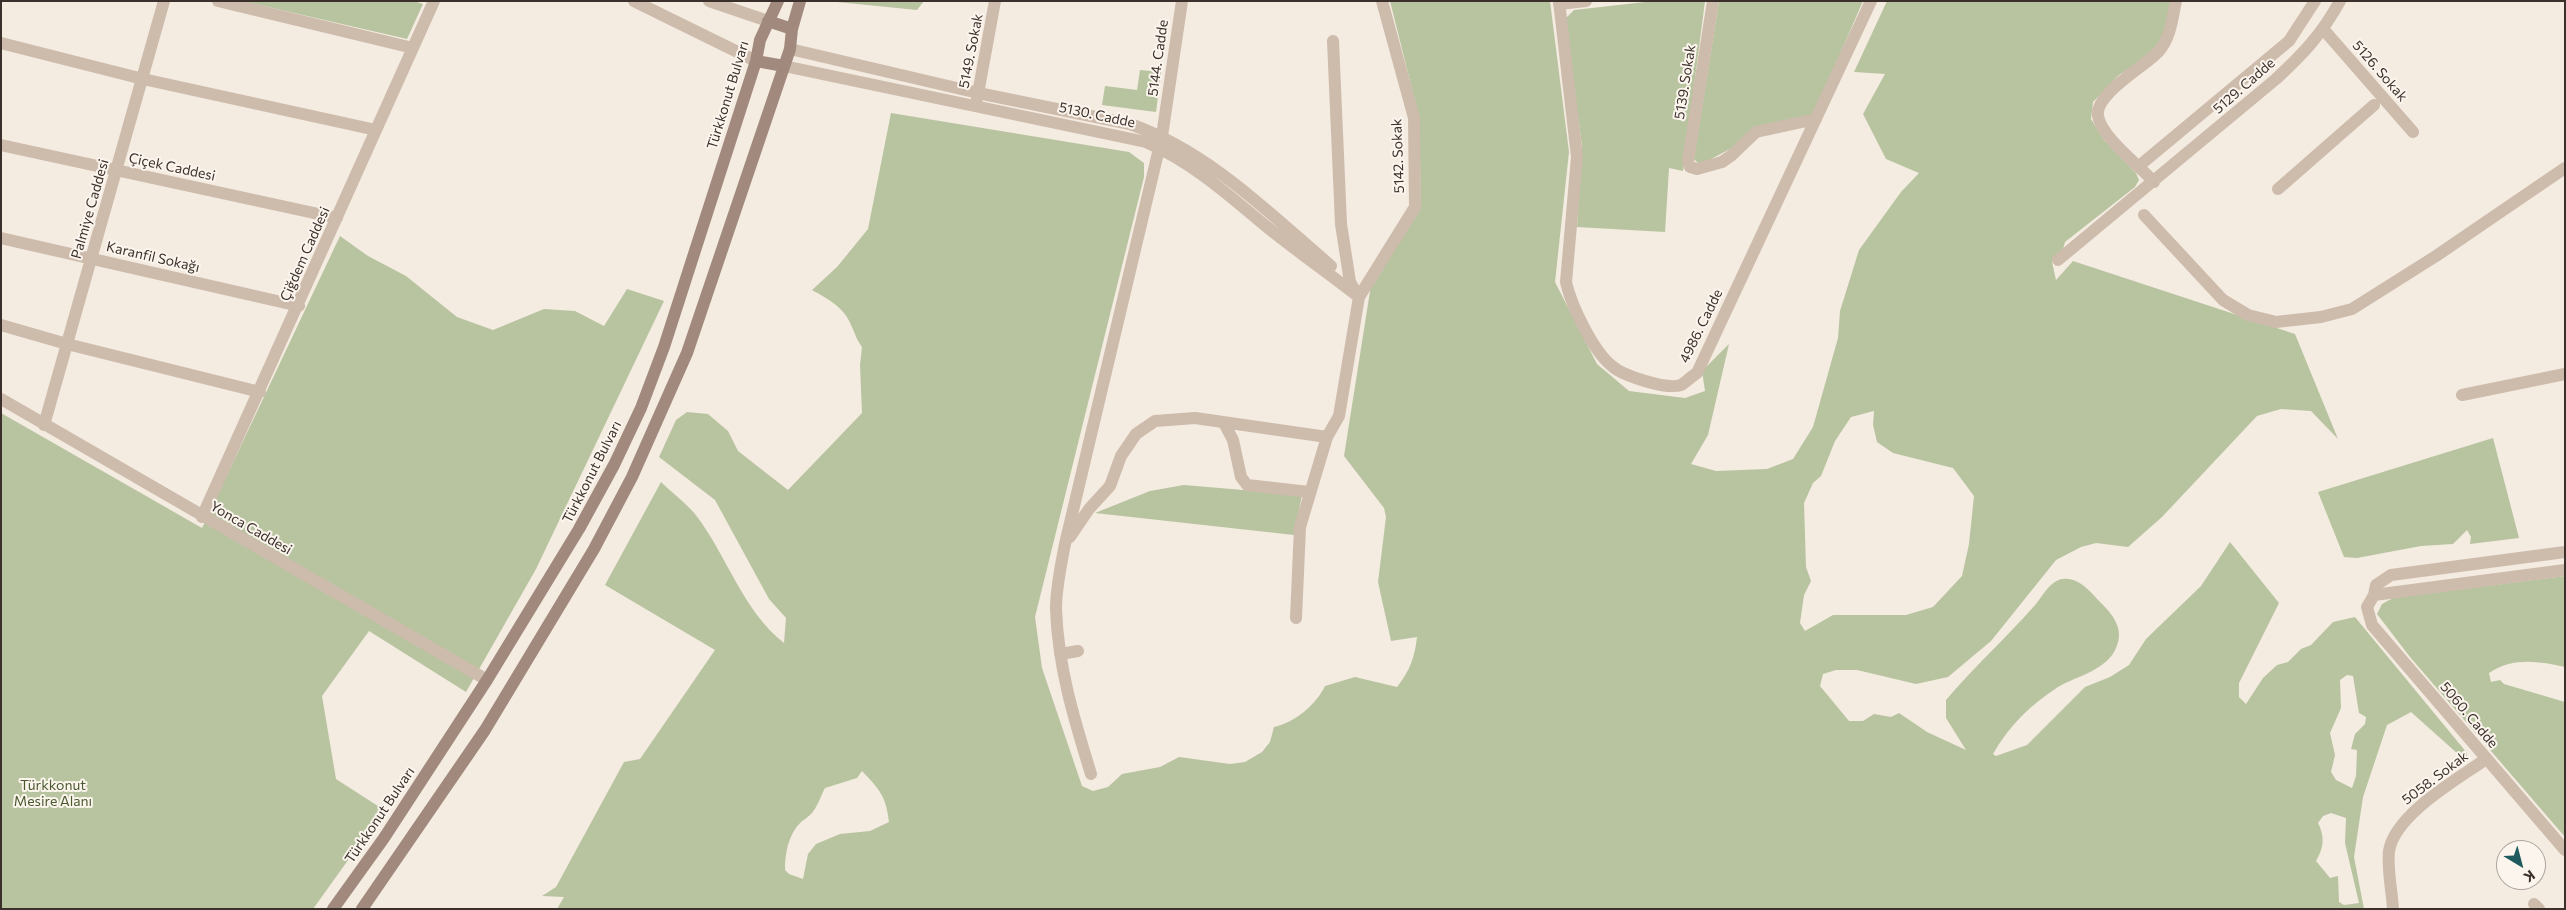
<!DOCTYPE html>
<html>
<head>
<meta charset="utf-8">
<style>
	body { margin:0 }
	#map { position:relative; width:2566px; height:910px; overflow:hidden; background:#f4ebe1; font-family:Commissioner,sans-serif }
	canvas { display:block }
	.frame { position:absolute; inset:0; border:2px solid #3b302b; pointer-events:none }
	.north { position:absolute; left:2496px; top:840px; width:50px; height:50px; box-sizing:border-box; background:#fbf5ee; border:1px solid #aea6a0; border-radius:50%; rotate:143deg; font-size:14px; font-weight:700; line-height:20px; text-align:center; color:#3b302b }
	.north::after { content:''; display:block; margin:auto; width:18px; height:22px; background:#1f5a5e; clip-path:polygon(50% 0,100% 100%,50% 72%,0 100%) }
</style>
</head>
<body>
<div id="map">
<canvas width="2566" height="910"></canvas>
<div class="frame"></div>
<div class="north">K</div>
</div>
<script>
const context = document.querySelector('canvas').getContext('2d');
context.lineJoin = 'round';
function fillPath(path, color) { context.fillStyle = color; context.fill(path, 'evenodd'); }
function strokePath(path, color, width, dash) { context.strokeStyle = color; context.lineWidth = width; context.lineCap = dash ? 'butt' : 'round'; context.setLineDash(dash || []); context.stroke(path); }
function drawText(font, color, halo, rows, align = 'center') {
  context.font = font + ' Commissioner,sans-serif'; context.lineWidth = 4; context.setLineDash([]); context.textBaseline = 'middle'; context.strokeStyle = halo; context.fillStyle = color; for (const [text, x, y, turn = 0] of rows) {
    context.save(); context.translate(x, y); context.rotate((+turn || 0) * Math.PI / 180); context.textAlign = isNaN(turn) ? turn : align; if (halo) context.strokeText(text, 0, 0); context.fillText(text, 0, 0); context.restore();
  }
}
fillPath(new Path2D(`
	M242,1H414L423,4L407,39Z
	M827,1H924L917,10Z
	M1390,1H1550L1569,152L1555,282L1597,364L1629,391L1685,398L1705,391L1702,371L1729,344L1708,435L1691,464L1716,471L1767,469L1793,459L1813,427L1838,338L1840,311L1859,250L1901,192L1919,173L1886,159L1863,114L1885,74L1854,72L1887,1H2172L2170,21L2155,52L2119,75L2093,102L2091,119L2104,140L2136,173L2139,180L2135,187L2065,242L2063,249L2052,262L2056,280L2073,261L2295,334L2338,439L2311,411L2281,409L2257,416L2162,517L2128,547L2096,543L2081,547L2056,560L1991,641L1948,677L1916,684L1857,670H1836L1823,674L1820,686L1849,721H1863L1874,714L1891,717L1899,713L1927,732L1966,750L1946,718V700C1974,667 2007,637 2036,604C2043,595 2051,580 2063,579C2080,577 2092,594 2103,605C2115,617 2124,631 2116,648C2107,670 2077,676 2058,687C2030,705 2009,726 1993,754L1996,756L2027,745L2085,687L2110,677L2129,665L2146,639L2201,586L2230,542L2279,603L2239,683V697L2246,704L2263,678L2277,665L2288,662L2301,649L2311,645L2333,622L2355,617L2467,753V762L2411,712L2387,725L2363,797L2354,857L2364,909H557L564,897L542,896L556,887L624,762L640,759L715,650L605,585L661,482C672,493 686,503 695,514C727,555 742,610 784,643L786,618L769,599L715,500L659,457L676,420L687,412L708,414L728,431L738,451L788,490L862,413L860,365L862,347C856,339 855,333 851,325C844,307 828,299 812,290L837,267L868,229L891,113L1129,152L1144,163V177L1035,617L1042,668L1082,786L1093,791L1108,787L1122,774L1160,767L1179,757L1230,764L1245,762L1262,752L1270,742L1274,727C1294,723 1316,705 1325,686L1355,677L1397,687C1410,671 1415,656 1417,637L1391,641L1378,582L1386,517L1384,508L1344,456L1371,285L1421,205L1419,117ZM1874,411L1873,425L1877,442L1893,453L1953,468L1974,496L1969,544L1962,576L1933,607L1906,615H1833L1805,631L1800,623L1804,595L1811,581L1806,567L1804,503L1813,483L1821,476L1835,441L1851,417ZM2347,675L2353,676L2359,713L2366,717L2365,724L2355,734L2351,749L2357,750L2356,776L2352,788L2336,780L2331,772L2335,755L2330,733L2341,708L2340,680ZM862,771C880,790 886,796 889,822L870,831L840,834L816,844L808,854L803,879L789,874L785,870C785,853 788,835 801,822C803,820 807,818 810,815C818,807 820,797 825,788L857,778ZM2331,813L2346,818L2345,843L2359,903L2344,905L2339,902L2338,876L2330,878L2316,861C2324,847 2325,837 2318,823L2323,816Z
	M1654,1H1705L1683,171L1669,168L1665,232L1577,227L1582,146L1565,19L1574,10Z
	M1719,1H1863L1814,114L1730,149L1700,165L1694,159Z
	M1140,70L1161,72L1156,112L1102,105L1105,86L1137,90Z
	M340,236L368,256L406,276L457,317L493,330L544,309L575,311L604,326L627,289L664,301L536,569L466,692L369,631L322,696L336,779L384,810L313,909H1V413L202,528Z
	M2493,438L2519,538L2470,544L2471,537L2467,530L2453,544L2421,546L2357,558L2344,557L2318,492Z
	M1184,485L1302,495L1294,535L1095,513L1150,491Z
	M2565,576V667C2539,661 2512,657 2489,673L2491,682L2500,680L2504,684L2565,702V837L2410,657L2377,614L2382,604L2393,598Z`), '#b8c4a0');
strokePath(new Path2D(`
	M218,1L413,48
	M634,1L756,61
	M709,1L768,21
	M1559,1L1577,157L1566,282C1571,305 1593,351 1612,366C1623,376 1667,390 1681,385C1686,382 1692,376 1697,373L1871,1
	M1713,1L1688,161L1690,167L1697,169L1722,162L1732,155L1756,132L1816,119
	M1559,4L1586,1
	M2324,30L2413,132
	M1,43L143,79L376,130
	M790,49L978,93L1130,124C1209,152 1268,212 1331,266
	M784,66L1146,142C1195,164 1227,194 1267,227C1297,251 1328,273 1359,297L1415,207L1414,118L1382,1
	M977,99L995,1
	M1,145L337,218
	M2139,166L2289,41L2315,1
	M2154,182C2139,165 2102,138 2098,116C2094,94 2146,66 2159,51C2171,37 2172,19 2176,1
	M2278,189L2374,105
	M2144,215L2223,300L2248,315L2276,322L2321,317L2352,309L2436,256L2565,168
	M1,238L299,306
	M2058,260L2276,79C2303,54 2322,34 2340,1
	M1,325L67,344L260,392
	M2462,395L2565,374
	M1,399L487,680
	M1224,423L1233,440L1241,477L1247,485L1309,492
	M44,425L164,1
	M202,517L434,1
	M1070,537L1089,509L1110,486L1121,456L1136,434L1155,421L1195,418L1327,437
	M2374,595L2367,607L2372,625L2565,850
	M2374,595L2376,585L2391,575L2565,552
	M2374,595L2565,570
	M1296,618L1300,527L1327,437L1339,416L1359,297L1350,282L1341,224L1333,41
	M1060,654L1078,651
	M1091,774C1074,719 1058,667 1056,609C1056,587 1061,565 1065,544L1162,136L1182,1
	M2534,904L2539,909
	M2393,909C2392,891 2387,869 2389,851C2395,814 2458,779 2486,759`), '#cdbbac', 12);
strokePath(new Path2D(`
	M768,21L792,29
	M756,61L784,66
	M333,909L384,838L487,680L579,529L614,465L641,408L664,347L756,61L760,40L778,1
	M362,909L485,730L594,549L632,477L687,353L790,49L792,29L800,1`), '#a18a7d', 12);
drawText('14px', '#3b302b', '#fbf5ee', [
	["5149. Sokak",971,51,-79],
	["5144. Cadde",1158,58,-82],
	["5126. Sokak",2380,71,49],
	["5139. Sokak",1685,82,-81],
	["5129. Cadde",2244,86,-41],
	["Türkkonut Bulvarı",728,95,-73],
	["5130. Cadde",1097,115,12],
	["5142. Sokak",1398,156,-92],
	["Çiçek Caddesi",172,167,12],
	["Palmiye Caddesi",90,209,-74],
	["Çiğdem Caddesi",305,254,-66],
	["Karanfil Sokağı",153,257,13],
	["4986. Cadde",1701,326,-64],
	["Türkkonut Bulvarı",592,472,-63],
	["Yonca Caddesi",251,528,30],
	["5060. Cadde",2469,715,50],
	["5058. Sokak",2435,778,-37],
	["Türkkonut Bulvarı",380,815,-56]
]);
drawText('14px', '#4a5a2e', '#fbf5ee', [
	["Türkkonut",53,785],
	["Mesire Alanı",53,801]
]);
</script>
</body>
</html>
